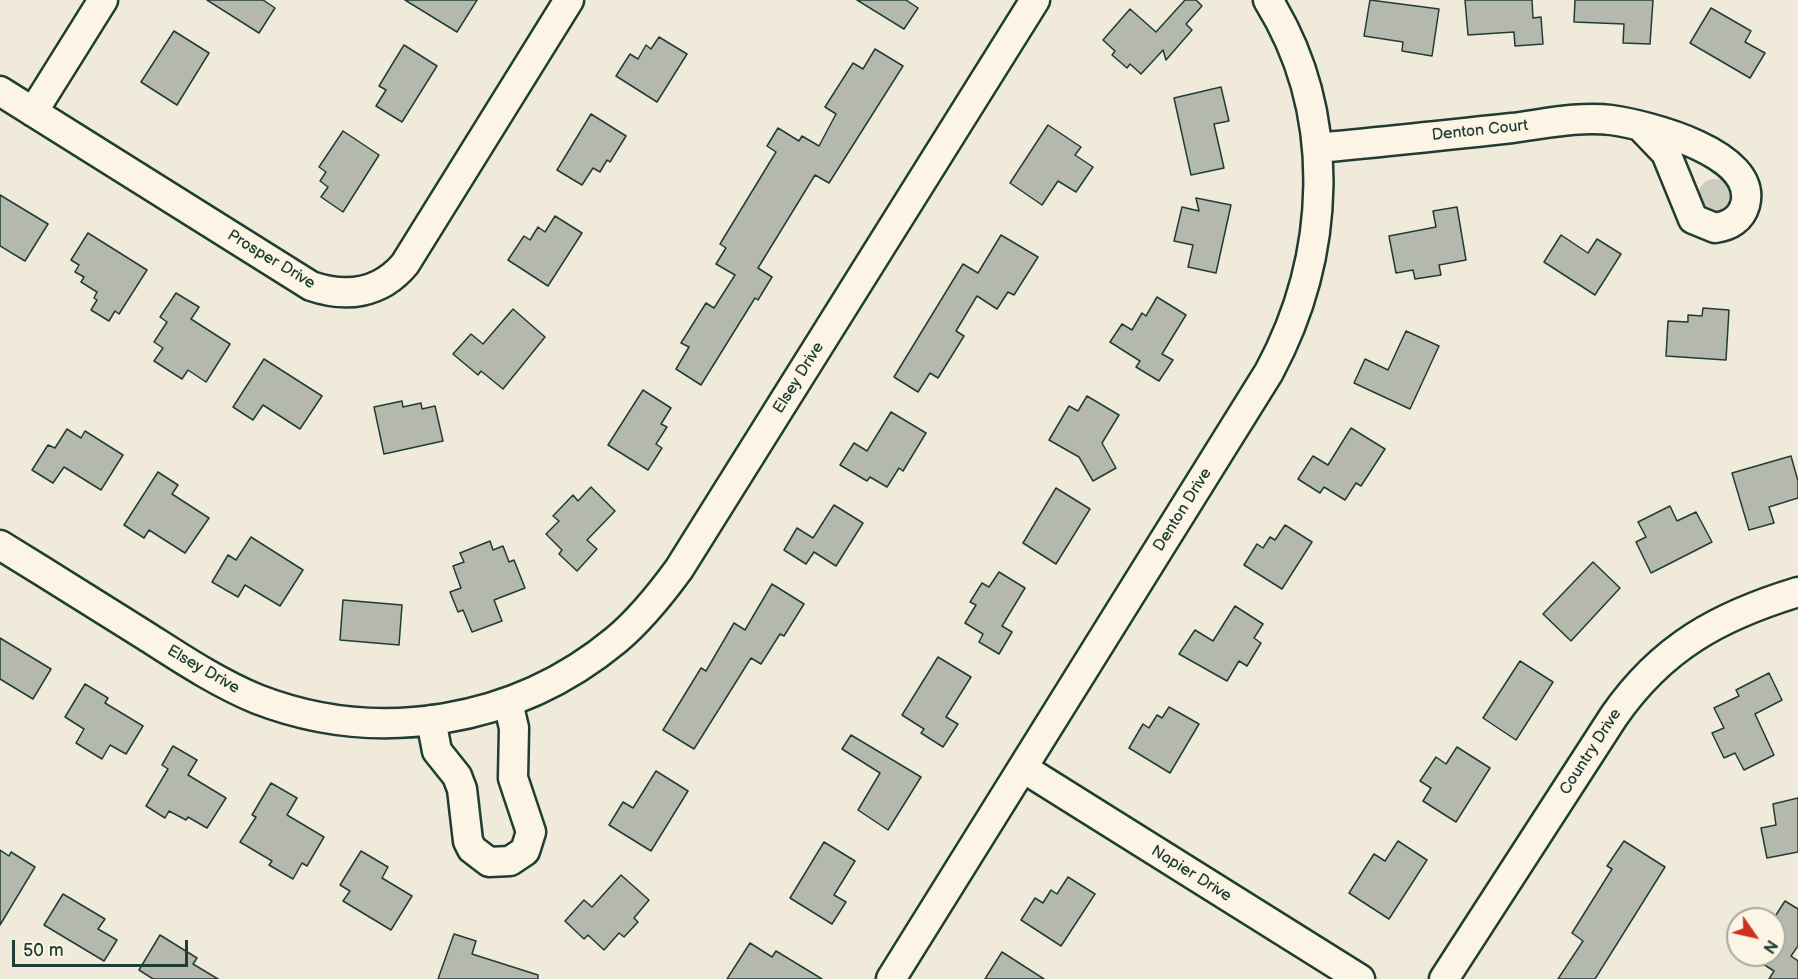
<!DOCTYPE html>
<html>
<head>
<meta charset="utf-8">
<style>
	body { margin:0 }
	#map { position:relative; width:1798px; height:979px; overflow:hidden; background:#efeada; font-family:"Balsamiq Sans",sans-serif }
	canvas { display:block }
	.north { position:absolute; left:1726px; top:907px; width:60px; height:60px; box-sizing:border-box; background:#fcf5e5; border:2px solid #a4ab9e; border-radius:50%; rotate:124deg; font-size:16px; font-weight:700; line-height:24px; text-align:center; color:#1f3d34 }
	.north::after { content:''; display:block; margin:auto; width:21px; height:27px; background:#c8321e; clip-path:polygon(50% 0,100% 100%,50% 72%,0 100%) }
	.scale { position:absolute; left:12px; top:940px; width:176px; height:27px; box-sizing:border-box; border:3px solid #1f3d34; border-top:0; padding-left:8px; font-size:18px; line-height:21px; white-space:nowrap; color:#1f3d34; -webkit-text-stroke:4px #fcf5e5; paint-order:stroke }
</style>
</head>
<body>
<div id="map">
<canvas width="1798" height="979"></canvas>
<div class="north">N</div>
<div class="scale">50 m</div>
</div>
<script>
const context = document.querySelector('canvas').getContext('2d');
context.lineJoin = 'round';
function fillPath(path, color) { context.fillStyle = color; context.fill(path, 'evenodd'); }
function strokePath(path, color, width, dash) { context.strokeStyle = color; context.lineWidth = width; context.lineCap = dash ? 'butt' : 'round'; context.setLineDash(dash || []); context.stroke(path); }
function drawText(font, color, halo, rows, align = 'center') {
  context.font = font + ' "Balsamiq Sans",sans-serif'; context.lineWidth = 6; context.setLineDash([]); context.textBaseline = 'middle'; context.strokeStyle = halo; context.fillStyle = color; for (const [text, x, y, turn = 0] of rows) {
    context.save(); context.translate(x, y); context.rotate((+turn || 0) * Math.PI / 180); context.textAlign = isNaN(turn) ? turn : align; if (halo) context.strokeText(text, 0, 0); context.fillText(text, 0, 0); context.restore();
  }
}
fillPath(new Path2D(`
	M1698 196a17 17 0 1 1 34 0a17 17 0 1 1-34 0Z`), '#cccdbf');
const building = new Path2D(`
	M207,0H263L275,8L259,33Z
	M405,0H477L457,32Z
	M857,0H906L918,8L904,29Z
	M1185,0H1196L1202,6L1186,24L1192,30L1166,60L1163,50L1141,74L1130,64L1127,68L1112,55L1115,51L1103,40L1130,9L1156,32Z
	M1370,0L1439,9L1432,56L1402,51L1403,42L1364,36Z
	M1465,0H1532L1533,18L1541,17L1543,44L1515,46L1514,32L1468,35Z
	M1575,0H1653L1650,44L1623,43L1624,24L1574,22Z
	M1711,8L1751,31L1745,42L1765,53L1750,78L1690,43Z
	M174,31L209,53L177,105L141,82Z
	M659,37L687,54L657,102L616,76L630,54L638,59L646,45L651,49Z
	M404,45L437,66L402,122L376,106L386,90L379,86Z
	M875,49L903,66L829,183L815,175L758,268L772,277L758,300L755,298L701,385L676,369L689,347L681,343L706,303L714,308L735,275L716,264L726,248L720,244L776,152L767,146L778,128L799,141L802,136L819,146L836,114L825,107L853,63L863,69Z
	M1221,87L1229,121L1214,124L1224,168L1191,175L1174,98Z
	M591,114L626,136L610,162L607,160L600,172L593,168L582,185L557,170Z
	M1048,125L1081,147L1075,155L1093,167L1076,192L1058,181L1042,205L1010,183Z
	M343,131L379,155L343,212L321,197L328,187L320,181L326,172L319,167Z
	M0,195L48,224L25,261L0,246Z
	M1196,198L1231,205L1216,273L1188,267L1193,245L1174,241L1182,207L1199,211Z
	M1457,207L1466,260L1439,265L1441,275L1415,279L1413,270L1396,273L1389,236L1436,227L1433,211Z
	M555,216L582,233L548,286L508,260L524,236L530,240L538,227L545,232Z
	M88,233L147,270L119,314L115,311L109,321L91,310L97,300L94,298L97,292L81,282L84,277L75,272L79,265L71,260Z
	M1001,235L1038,257L1014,295L1008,292L997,309L977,296L956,331L964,336L938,378L930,373L918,392L894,377L963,264L978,273Z
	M1561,235L1588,253L1597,239L1621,254L1595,295L1544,262Z
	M176,293L199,307L191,319L230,344L206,382L188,370L182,379L154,361L163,348L154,342L167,322L160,317Z
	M1157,297L1186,315L1162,354L1173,360L1159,381L1136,367L1140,361L1110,342L1122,324L1132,330L1142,313L1146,316Z
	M1703,308L1729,310L1726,360L1666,356L1668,321L1688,322V315L1702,316Z
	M513,309L545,337L503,389L481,371L478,375L453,354L471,334L483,344Z
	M1406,331L1439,346L1410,409L1354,383L1365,359L1388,370Z
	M264,359L322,396L300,429L263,405L253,420L233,407Z
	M643,390L671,408L661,424L667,427L656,444L662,448L648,470L608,445Z
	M1087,396L1119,415L1102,443L1116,468L1093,481L1079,457L1049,440L1069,406L1078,411Z
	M402,401L403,407L421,403L422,409L435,406L443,441L384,454L374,407Z
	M891,412L926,433L903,471L899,468L887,487L870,477L867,481L840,465L854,443L867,451Z
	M1351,428L1385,449L1361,486L1356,483L1345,500L1324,487L1320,493L1298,479L1313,456L1328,465Z
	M67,429L81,438L85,431L123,455L101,490L64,467L53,483L32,470L48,445L55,448Z
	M1791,456L1798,481V498L1769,507L1774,523L1749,530L1732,473Z
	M158,472L178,485L172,494L209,518L185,553L149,530L144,538L124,525Z
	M591,487L615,511L587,540L597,549L577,571L559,554L562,550L546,534L559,521L553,516L573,495L578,501Z
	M1056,488L1090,509L1056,564L1023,543Z
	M834,505L863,523L836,566L814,552L806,564L784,550L797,528L813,538Z
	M1670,506L1677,521L1696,512L1712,542L1651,573L1636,542L1646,537L1638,522Z
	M1285,525L1312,542L1282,589L1244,565L1257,544L1263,548L1270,537L1275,540Z
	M251,537L303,570L280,606L245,585L238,597L212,582L228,555L236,560Z
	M490,541L493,550L503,546L509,562L514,560L525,588L494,600L502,621L472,632L463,610L458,612L450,592L461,588L453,566L464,562L460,553Z
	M1593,562L1620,588L1571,641L1543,614Z
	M999,572L1025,588L1002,626L1012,632L999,654L979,642L983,634L965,623L976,605L970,602L982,583L989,587Z
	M772,584L804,604L784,636L780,634L761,664L751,658L694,749L663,730L701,668L706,671L734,623L745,630Z
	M343,600L402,605L399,645L340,640Z
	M1235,606L1263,624L1254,638L1261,643L1247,666L1239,661L1227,681L1179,654L1195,630L1213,641Z
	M0,638L51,669L33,699L0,679Z
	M938,657L971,677L946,717L958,724L943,747L921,733L924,729L902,715Z
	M1520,661L1553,682L1516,740L1483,718Z
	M1769,673L1782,700L1755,714L1774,755L1744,770L1735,753L1724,758L1712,733L1724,728L1714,708L1739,696L1736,690Z
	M85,684L108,698L105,703L143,726L126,754L110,745L102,759L76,743L84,729L65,717Z
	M1169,707L1199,724L1170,773L1129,748L1143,724L1149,728L1157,715L1162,718Z
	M851,735L921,777L888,830L858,810L880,773L842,749Z
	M173,746L197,760L188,775L226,798L207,828L188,817L186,820L169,811L165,818L146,806L168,769L162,765Z
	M1457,747L1490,768L1456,822L1423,801L1431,788L1420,781L1436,757L1446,764Z
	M656,771L688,791L651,851L609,825L623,802L633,808Z
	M271,783L297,798L287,815L324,837L307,866L302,863L293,879L269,865L272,861L240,842L256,817L252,815Z
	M1798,798V852L1767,858L1761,828L1776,825L1773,804Z
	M1398,841L1427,860L1389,919L1349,893L1374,854L1385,861Z
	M1624,841L1665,867L1595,979H1558L1583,941L1572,933L1612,869L1607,866Z
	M824,842L855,861L834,895L846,902L832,924L790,898Z
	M0,850L9,856L11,852L35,867L0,925Z
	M361,851L388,867L382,878L412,896L391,930L343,901L350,891L340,885Z
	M621,875L649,900L634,918L638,922L624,937L619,933L604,950L588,935L584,939L565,921L584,900L592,907Z
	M1068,877L1095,894L1061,946L1021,920L1035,898L1043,903L1051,890L1057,894Z
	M63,894L105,919L98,929L117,940L104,961L44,925Z
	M1785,901L1798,909V946L1791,956L1798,961V979H1769L1774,971L1749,955H1774V918Z
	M454,934L476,941L472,954L538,975V979H438Z
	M160,935L197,958L193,964L218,979H153L139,970Z
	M750,943L772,957L776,951L822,979H727Z
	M1002,952L1044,979H985Z`);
fillPath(building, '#b5b9ad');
strokePath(building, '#1f3d34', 1.5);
const street = new Path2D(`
	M0,91L311,286C346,298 380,294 405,264L569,0
	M33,112L103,0
	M1317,148C1382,142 1447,135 1512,128C1544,124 1579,116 1611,120C1647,125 1759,153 1745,205C1741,219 1730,226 1715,228L1693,219L1666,153L1642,128
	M0,545C49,575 98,606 146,636C182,659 218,683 257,699C378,746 516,723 616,640C640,620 660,595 679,569L1035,0
	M431,720L437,751L457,776L462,789L468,841L472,849L489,862L510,861L525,851L531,832L513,778L514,728L508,702
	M1023,768L1360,979
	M891,979L1269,372C1331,257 1339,114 1268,0
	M1444,979L1614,716C1662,647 1719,616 1798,592`);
strokePath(street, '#1f3d34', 33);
strokePath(street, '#fcf5e5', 28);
drawText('16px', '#1f3d34', '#fcf5e5', [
	["Denton Court",1480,131,-6],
	["Prosper Drive",271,260,31],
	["Elsey Drive",799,378,-58],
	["Denton Drive",1183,510,-58],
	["Elsey Drive",203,670,30],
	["Country Drive",1591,752,-57],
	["Napier Drive",1191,874,32]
]);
</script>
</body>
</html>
